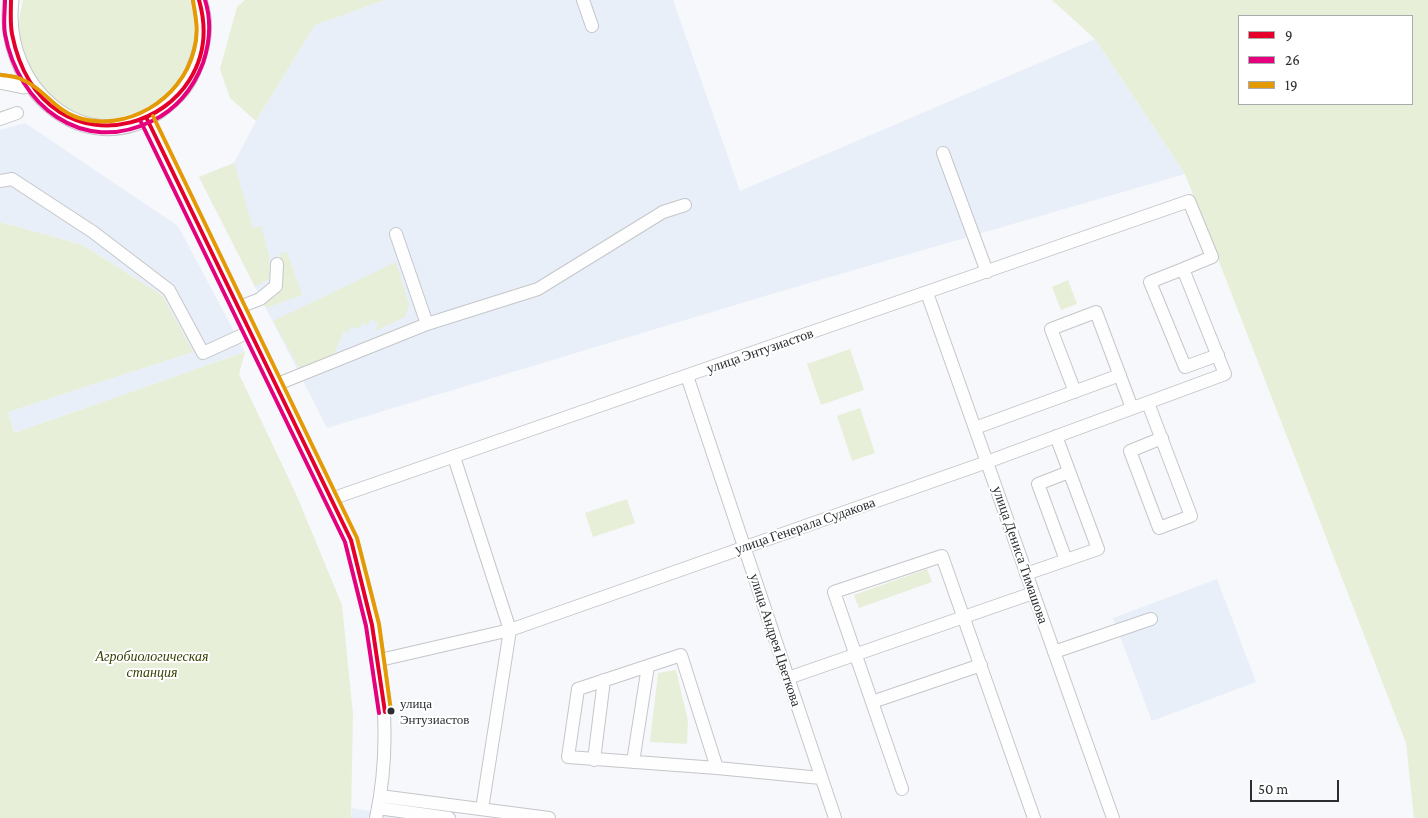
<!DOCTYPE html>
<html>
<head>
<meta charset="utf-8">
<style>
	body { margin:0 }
	#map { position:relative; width:1428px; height:818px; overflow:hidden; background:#f6f8fb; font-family:"Crimson Pro",serif }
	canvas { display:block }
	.legend { position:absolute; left:1238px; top:15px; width:175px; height:90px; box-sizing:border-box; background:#fff; border:1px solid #aaabad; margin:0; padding:6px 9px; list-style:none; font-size:15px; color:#2b2e31 }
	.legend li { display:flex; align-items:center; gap:10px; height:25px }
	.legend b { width:25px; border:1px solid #aaabad }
	.scale { position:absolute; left:1250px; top:780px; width:89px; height:22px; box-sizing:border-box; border:2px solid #2b2e31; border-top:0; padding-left:6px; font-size:15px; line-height:18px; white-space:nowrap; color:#2b2e31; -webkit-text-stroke:4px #fff; paint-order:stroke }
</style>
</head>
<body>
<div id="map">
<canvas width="1428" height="818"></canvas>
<ul class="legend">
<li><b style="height:6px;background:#e4002b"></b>9</li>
<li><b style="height:6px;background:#e5007d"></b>26</li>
<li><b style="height:6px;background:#e39a05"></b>19</li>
</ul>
<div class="scale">50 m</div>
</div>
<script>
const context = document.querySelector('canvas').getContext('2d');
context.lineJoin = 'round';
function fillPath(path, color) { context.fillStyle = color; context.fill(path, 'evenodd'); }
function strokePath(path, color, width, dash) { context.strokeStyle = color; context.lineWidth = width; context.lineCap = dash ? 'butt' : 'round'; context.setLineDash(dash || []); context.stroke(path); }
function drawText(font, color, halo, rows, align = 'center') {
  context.font = font + ' "Crimson Pro",serif'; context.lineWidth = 4; context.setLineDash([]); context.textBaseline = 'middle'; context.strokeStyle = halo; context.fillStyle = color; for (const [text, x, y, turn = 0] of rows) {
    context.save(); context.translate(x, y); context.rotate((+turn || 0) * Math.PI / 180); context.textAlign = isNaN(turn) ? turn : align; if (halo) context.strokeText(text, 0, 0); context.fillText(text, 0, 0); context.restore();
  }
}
fillPath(new Path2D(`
	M385,0H673L740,191L1095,39L1185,174L775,293L327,428L199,177L234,163L256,121L315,25Z
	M25,123L178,226L245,352L14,433L8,412L193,352L163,296L83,245L0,222V130Z
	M1217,579L1256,682L1152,721L1113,618Z
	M352,808L410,818H351Z`), '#e9eff9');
fillPath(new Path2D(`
	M23,0H189L193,11L195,36L189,60L177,82L162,98L139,112L106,121L69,115L26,74L16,34Z
	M245,0H385L315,25L256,121L230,98L220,69L237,7Z
	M1052,0H1428V818H1414L1406,743L1185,174L1095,39ZM1239,16H1412V104H1239Z
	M234,163L253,228L261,226L269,255L270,278L255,287L199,177Z
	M0,222L83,245L163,296L193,352L8,412L14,433L245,352L239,374L296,494L342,605L353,714L351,818H0Z
	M287,252L302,295L266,308L263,302L276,296L282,287L280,253Z
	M396,262L409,305L405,317L375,331L378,323L371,319L368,325L362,323L359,329L351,326L348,332L344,331L330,362L305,370L299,368L273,321Z
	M1068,280L1077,304L1061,310L1052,287Z
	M850,349L864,390L821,405L807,364Z
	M860,408L875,453L852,461L837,416Z
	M627,499L635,523L593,537L585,513Z
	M927,569L932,582L859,608L854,595Z
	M676,670L688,721L687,744L650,742L658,673Z`), '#e7efd9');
const minor = new Path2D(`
	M583,0L592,26
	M0,119L17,113
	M147,119L351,540C379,629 396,726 376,818
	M943,153L987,272
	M0,181L12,179L93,232L169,290L203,353L249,332
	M396,234L427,324
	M1183,269L1150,282L1185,367L1218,355
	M927,293L1113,818
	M237,308L260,299L276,286L277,264
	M687,376L835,818
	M275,385L427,324L538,289L663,212L685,205
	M1075,392L1051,329L1096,312L1132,408
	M1148,403L1191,516L1159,528L1130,451L1162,438
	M975,428L1120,375
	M454,457L510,630L482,809
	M331,499L1189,201L1212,257L1183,269L1225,374L987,462L510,630L380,660
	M1066,560L1038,484L1069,472
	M1026,574L1098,549L1056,436
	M1054,652L1151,619
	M788,678L1033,593
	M872,702L981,665
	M594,760L604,680
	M633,762L648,666
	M717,768L568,757L578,689L681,655L717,768L821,778
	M902,789L834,592L942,556L1034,818
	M380,796L549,818
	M378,808L449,818`);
const major = new Path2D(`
	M11,0C0,88 85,163 160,110C177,97 188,86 195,66C204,43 207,24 199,0
	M0,81L24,86`);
strokePath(minor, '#c4c6c9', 14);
strokePath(major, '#c4c6c9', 17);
strokePath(minor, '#fefefe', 12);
strokePath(major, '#fefefe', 15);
strokePath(new Path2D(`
	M11,0C11,11 10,23 12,34C43,189 235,126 199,0
	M147,119L351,540L372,625L385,712`), '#e4002b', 4);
strokePath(new Path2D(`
	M5,0C5,11 3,23 5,34C18,105 82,156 152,121C177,109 193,89 203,63C210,42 212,22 205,0
	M141,122L345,542L366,626L379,713`), '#e5007d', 4);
strokePath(new Path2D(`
	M1,75C8,76 16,76 23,80C43,88 54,109 76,117C125,134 182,100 194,50C199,33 196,18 193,1
	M153,116L357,538L379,624L391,711`), '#e39a05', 4);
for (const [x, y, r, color] of [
	[391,711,4.5,"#2b2e31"]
]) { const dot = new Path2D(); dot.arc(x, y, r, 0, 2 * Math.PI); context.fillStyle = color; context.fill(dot); strokePath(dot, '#fff', 2); }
drawText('13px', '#2b2e31', '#fff', [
	["улица",400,704],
	["Энтузиастов",400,720]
], 'left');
drawText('14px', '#2b2e31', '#fff', [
	["улица Энтузиастов",760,351,-19],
	["улица Генерала Судакова",805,526,-19],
	["улица Дениса Тимашова",1020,555,71],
	["улица Андрея Цветкова",775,640,72]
]);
drawText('italic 14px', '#374104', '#fff', [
	["Агробиологическая",152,657],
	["станция",152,673]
]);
</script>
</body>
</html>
